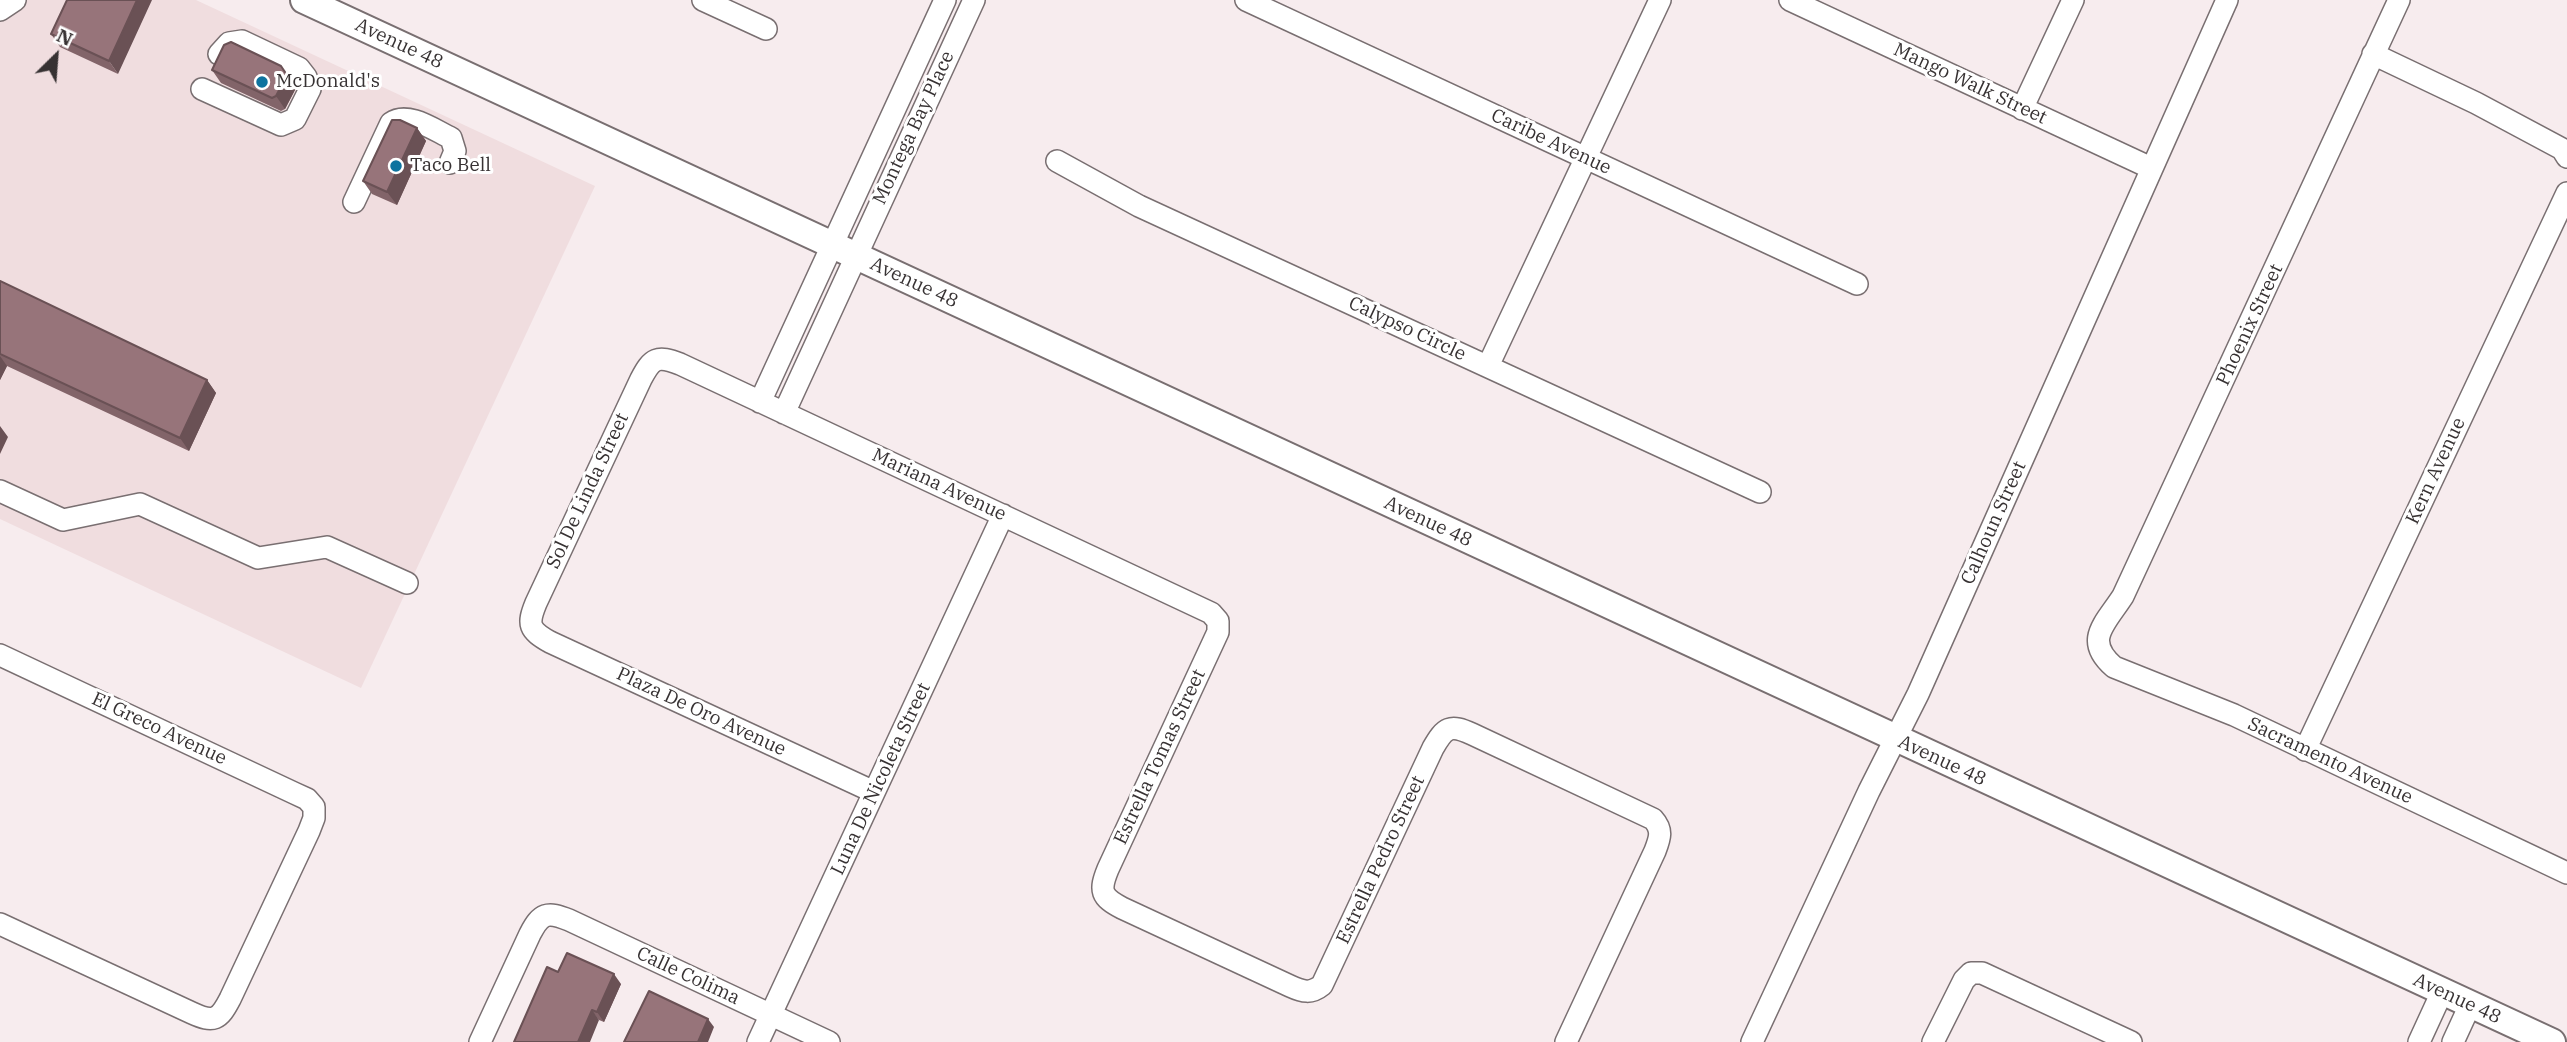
<!DOCTYPE html>
<html>
<head>
<meta charset="utf-8">
<style>
	body { margin:0 }
	#map { position:relative; width:2567px; height:1042px; overflow:hidden; background:#f7ecee; font-family:"IBM Plex Serif",serif }
	canvas { display:block }
	.north { position:absolute; left:21px; top:21px; width:70px; height:70px; -webkit-text-stroke:5px #fff; paint-order:stroke; rotate:25deg; font-size:19px; font-weight:700; line-height:28px; text-align:center; color:#373233 }
	.north::after { content:''; display:block; margin:auto; width:24px; height:32px; background:#373233; clip-path:polygon(50% 0,100% 100%,50% 72%,0 100%) }
</style>
</head>
<body>
<div id="map">
<canvas width="2567" height="1042"></canvas>
<div class="north">N</div>
</div>
<script>
const context = document.querySelector('canvas').getContext('2d');
context.lineJoin = 'round';
function fillPath(path, color) { context.fillStyle = color; context.fill(path, 'evenodd'); }
function strokePath(path, color, width, dash) { context.strokeStyle = color; context.lineWidth = width; context.lineCap = dash ? 'butt' : 'round'; context.setLineDash(dash || []); context.stroke(path); }
function drawText(font, color, halo, rows, align = 'center') {
  context.font = font + ' "IBM Plex Serif",serif'; context.lineWidth = 6; context.setLineDash([]); context.textBaseline = 'middle'; context.strokeStyle = halo; context.fillStyle = color; for (const [text, x, y, turn = 0] of rows) {
    context.save(); context.translate(x, y); context.rotate((+turn || 0) * Math.PI / 180); context.textAlign = isNaN(turn) ? turn : align; if (halo) context.strokeText(text, 0, 0); context.fillText(text, 0, 0); context.restore();
  }
}
fillPath(new Path2D(`
	M0,0H196L595,186L361,688L0,519Z`), '#f0dddf');
const minor = new Path2D(`
	M703,0L766,29
	M1246,0L1857,284
	M1790,0L2151,168
	M2399,0L2123,596C2105,624 2083,640 2114,667L2234,715L2567,873
	M0,10L15,0
	M2373,54L2476,103L2562,149L2567,157
	M202,89L281,125L295,119L310,89L306,77L299,68L242,41L229,43L219,54
	M2022,109L2073,0
	M1057,161L1139,206L1760,492
	M354,202L391,123C408,111 434,130 451,138L455,151L450,163
	M1488,366L1660,0
	M760,402L945,0
	M784,413L974,0
	M0,491L63,520L140,504L258,558L327,547L407,583
	M0,655L294,793L307,799L314,807V818L309,831L230,999C219,1020 214,1023 192,1013L0,924
	M2305,750L2567,193
	M874,792L550,642C529,630 527,625 536,603L641,379C652,358 657,355 680,364L1211,613L1218,621V632L1108,869C1099,891 1101,897 1122,908L1290,986C1303,992 1311,994 1322,985L1433,748C1445,727 1450,724 1472,734L1653,819C1663,830 1660,838 1655,851L1566,1042
	M480,1042L530,934C541,913 547,911 569,920L829,1042
	M758,1042L1003,515
	M1752,1042L1869,791L1918,694L2227,0
	M1933,1042L1964,980L1971,973H1982L2131,1042
	M2419,1042L2442,992
	M2453,1042L2470,1005`);
const major = new Path2D(`
	M304,0L2552,1042`);
strokePath(minor, '#796f71', 24);
strokePath(major, '#796f71', 30);
strokePath(minor, '#fff', 21);
strokePath(major, '#fff', 26);
fillPath(new Path2D(`
	M67,0L118,74L60,47L51,34Z
	M281,66L296,88L285,109L281,111L221,83L212,70Z
	M417,128L426,141L397,205L372,194L363,181Z
	M0,281L207,380L216,393L189,451L7,366L0,380Z
	M558,972L621,984L604,1022L599,1020Z`), '#826469');
fillPath(new Path2D(`
	M137,0H152L118,74L109,61Z
	M281,66L296,88L285,109L276,96Z
	M417,128L426,141L397,205L387,192Z
	M0,356L7,366L0,380Z
	M207,380L216,393L189,451L180,438Z
	M0,426L8,437L0,454Z
	M614,974L621,984L604,1022L597,1012Z
	M592,1010L599,1020L590,1042H578Z
	M708,1019L714,1027L708,1042H698Z`), '#6a5155');
const building = new Path2D(`
	M67,0H137L109,61L51,34Z
	M231,42L281,66L287,75L276,96L272,98L212,70L224,45Z
	M392,120H400L417,128L387,192L363,181Z
	M0,281L207,380L180,438L0,354Z
	M567,953L614,974L597,1012L592,1010L578,1042H514L547,967L558,972Z
	M649,991L708,1019L698,1042H624Z`);
fillPath(building, '#97747a');
strokePath(building, '#6a5155', 2);
for (const [x, y, r, color] of [
	[262,82,7,"#0e739f"],
	[396,166,7,"#0e739f"]
]) { const dot = new Path2D(); dot.arc(x, y, r, 0, 2 * Math.PI); context.fillStyle = color; context.fill(dot); strokePath(dot, '#fff', 2.5); }
drawText('19px', '#373233', '#fff', [
	["Avenue 48",399,44,25],
	["Mango Walk Street",1970,84,25],
	["Montega Bay Place",914,128,-65],
	["Caribe Avenue",1551,142,25],
	["Avenue 48",914,283,25],
	["Phoenix Street",2250,325,-65],
	["Calypso Circle",1407,329,25],
	["Kern Avenue",2436,471,-65],
	["Mariana Avenue",939,485,25],
	["Sol De Linda Street",588,491,-65],
	["Avenue 48",1428,522,25],
	["Calhoun Street",1994,523,-66],
	["Plaza De Oro Avenue",701,712,25],
	["El Greco Avenue",159,729,25],
	["Estrella Tomas Street",1160,757,-65],
	["Avenue 48",1942,761,25],
	["Sacramento Avenue",2330,761,25],
	["Luna De Nicoleta Street",881,779,-65],
	["Estrella Pedro Street",1381,860,-65],
	["Calle Colima",688,976,25],
	["Avenue 48",2457,999,25]
]);
drawText('19px', '#373233', '#fff', [
	["McDonald's",276,82],
	["Taco Bell",410,166]
], 'left');
</script>
</body>
</html>
